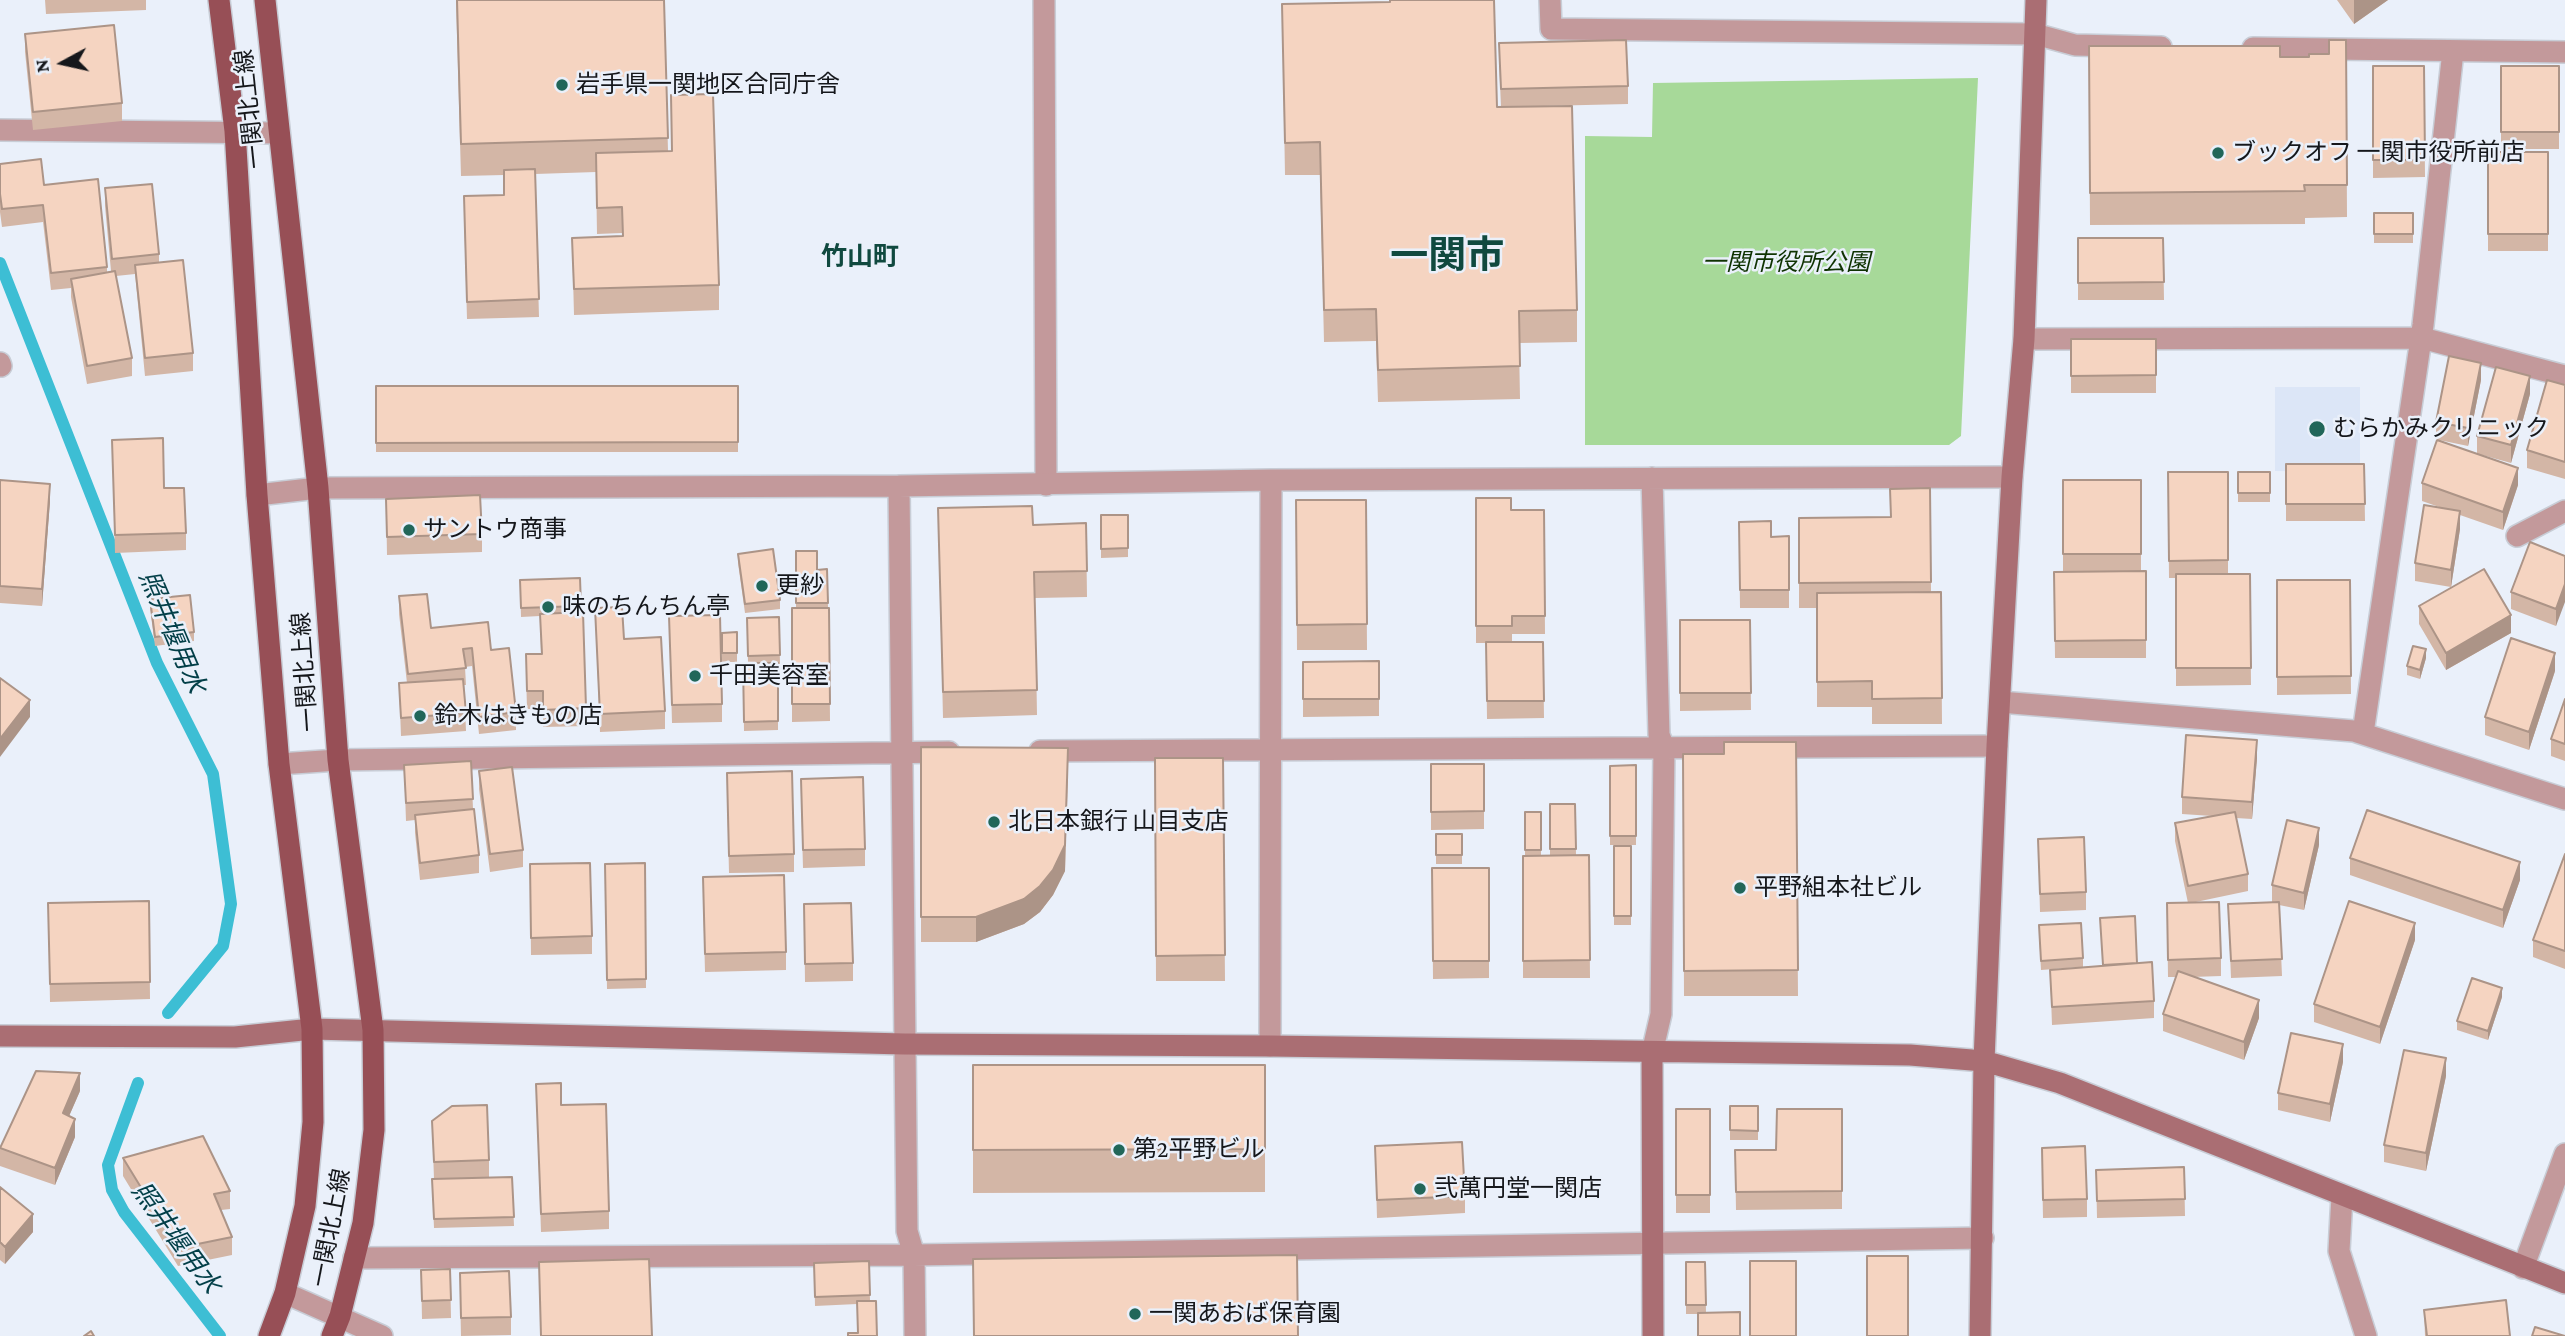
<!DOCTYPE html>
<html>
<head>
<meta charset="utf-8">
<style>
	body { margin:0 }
	#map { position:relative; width:2565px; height:1336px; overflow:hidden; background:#eaf0fa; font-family:"Crimson Pro",serif }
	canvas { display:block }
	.north { position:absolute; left:28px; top:28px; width:70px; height:70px; -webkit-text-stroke:5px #eaf0fa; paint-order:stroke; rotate:262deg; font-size:19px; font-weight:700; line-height:28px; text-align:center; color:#15171b }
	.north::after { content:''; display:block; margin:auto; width:24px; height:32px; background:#15171b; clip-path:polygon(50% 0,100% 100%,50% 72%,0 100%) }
</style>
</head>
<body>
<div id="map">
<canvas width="2565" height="1336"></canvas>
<div class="north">N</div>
</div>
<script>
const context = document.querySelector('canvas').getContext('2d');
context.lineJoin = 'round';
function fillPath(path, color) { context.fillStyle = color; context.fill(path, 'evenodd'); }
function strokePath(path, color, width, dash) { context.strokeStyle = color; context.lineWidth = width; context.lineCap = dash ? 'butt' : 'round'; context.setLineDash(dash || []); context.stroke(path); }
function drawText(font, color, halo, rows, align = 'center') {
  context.font = font + ' "Crimson Pro","Noto Sans JP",serif'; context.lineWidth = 5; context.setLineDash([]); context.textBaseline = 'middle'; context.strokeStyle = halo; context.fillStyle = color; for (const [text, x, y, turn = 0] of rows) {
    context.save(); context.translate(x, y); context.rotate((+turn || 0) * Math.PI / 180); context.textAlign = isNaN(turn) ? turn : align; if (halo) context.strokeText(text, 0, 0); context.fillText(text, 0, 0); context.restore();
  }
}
fillPath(new Path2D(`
	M2275,387H2360V472L2275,471Z`), '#dce6f7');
fillPath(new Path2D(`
	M1978,78L1961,436L1949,445H1585V136L1652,137L1653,83Z`), '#a7d999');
strokePath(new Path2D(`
	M0,263L157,663L213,774L231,904L223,946L168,1013
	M138,1083L108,1165L112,1190L124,1212L220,1336`), '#3dbed4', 12);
const lane = new Path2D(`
	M1044,0L1046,485
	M1550,0L1551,29L2035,34
	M2517,536L2565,511`);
const street = new Path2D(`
	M2035,34L2075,45L2161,47
	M2253,48L2565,52
	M0,130L279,133
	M2024,339L2422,338L2565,376
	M0,363L1,366
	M1652,478L1659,735L1664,747L1661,1014L1652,1053
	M899,486L907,1231L914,1255L915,1336
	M257,495L318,488L899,486L1271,480L2012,477
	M2000,702L2354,731L2565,799
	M2363,733L2423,325L2453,51
	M1040,751L1997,746
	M279,764L338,760L949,752
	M1270,1046L1271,480
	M2342,1196L2339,1251L2366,1336
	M354,1258L914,1255L1983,1238
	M2523,1268L2565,1154
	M285,1293L382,1336`);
const secondary = new Path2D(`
	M0,1036L235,1037L312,1029L904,1044L1270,1046L1910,1055L1984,1061L2060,1083L2565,1283
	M1652,1053L1653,1336
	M1980,1336L1984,1061L1997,746L2012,477L2024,339L2036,0`);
const primary = new Path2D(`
	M219,0L235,131L257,495L279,764L312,1029L313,1122L305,1206L285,1293L269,1336
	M265,0L318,488L338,760L373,1030L374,1130L363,1223L340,1316L332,1336`);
strokePath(lane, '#c8cdd6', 24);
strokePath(street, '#c8cdd6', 24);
strokePath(secondary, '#c8cdd6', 24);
strokePath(primary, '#c8cdd6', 24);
strokePath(lane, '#c3999b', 21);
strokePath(street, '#c3999b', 21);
strokePath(secondary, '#aa6e73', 21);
strokePath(primary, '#974f56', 21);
fillPath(new Path2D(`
	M45,0H146V10L46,14Z
	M456,0H664L668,151H672L671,95L719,285V310L574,315L572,238L622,236V233L597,234L596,172L535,174L539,317L467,319L464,214L504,195V175L461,176Z
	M1390,0H1494L1497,107L1577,310V342L1519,343L1520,399L1378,402L1376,341L1324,342L1320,175H1285L1282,4L1390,2Z
	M2337,0H2388L2354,24Z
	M25,34L122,103V121L33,130L25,52Z
	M2346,40L2347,217L2305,218V224L2090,225L2089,46L2280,57H2309L2329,54Z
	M1499,60L1628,86V104L1501,107Z
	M2373,66H2424L2425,177L2373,178Z
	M2501,66H2559V149H2501Z
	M2488,152H2548V251H2488Z
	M0,164L44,185L107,267V272L111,271L105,206V188L159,254V262L193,353V371L145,376L135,274L116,276L132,358V376L87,384L71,297V288L51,290L43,222L2,227L0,212Z
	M2374,213H2413V243H2374Z
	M2078,238H2163L2164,300H2078Z
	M2071,339H2156V393H2071Z
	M2481,380L2468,446L2439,440L2477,454V436L2530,394L2511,463L2482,455L2518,485L2503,530L2460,515V529L2451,587L2415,581V563L2442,508L2422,501V483L2437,440H2436V422Z
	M2565,385V479L2527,468V450Z
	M376,386H738V452H376Z
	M112,440L164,488L186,533V550L115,553Z
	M2286,464H2364L2365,521H2286Z
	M2168,472H2228V574H2250L2251,685L2176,686V578H2169Z
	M2238,472H2270V502H2238Z
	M0,480L50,501L42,606L0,603Z
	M2063,480H2141V571H2146V658H2055L2054,572H2063Z
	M1930,488L1931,592H1941L1942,724H1872V707H1817V608H1799V518L1890,517Z
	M1476,498L1511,510H1544L1545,634H1512V642H1543L1544,718L1487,719L1486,643H1476Z
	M386,499L482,534V552L387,555Z
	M1296,500H1366L1367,650H1297Z
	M938,508L1033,525L1086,523L1087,597L1035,598L1037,715L943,718Z
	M1101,515H1128V557L1101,558Z
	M1739,522L1771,537L1789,536V608H1740Z
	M796,551L817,570L827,569L828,608H829L830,721L792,722V608H796Z
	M738,554L780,600V609L745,613L738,563Z
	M2565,556L2556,626L2511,609V592Z
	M580,578L586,726L543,727V709H527L526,672V654H541L540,616L521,617L520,580Z
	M2277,580H2350L2351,694L2277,695Z
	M399,596L431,628L491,650L516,712V730L479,734L472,666L465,667L466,685H464L466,731L401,736L399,683H407L399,614Z
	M150,599L194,632V641L155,646L150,608Z
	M2419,606L2511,633L2446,670L2419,624Z
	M595,608L624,639L665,711V729L600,732Z
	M669,616L722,704V722L672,723Z
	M779,617L780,664H778V730L744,731L743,663H748L747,618Z
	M1680,620H1750L1751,710L1680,711Z
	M737,632V662H722V633Z
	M2426,658L2420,679L2407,675V666Z
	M1379,661V716L1303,717V662Z
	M2555,671L2529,750L2485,735V717Z
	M2565,699V761L2551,756V739Z
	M1796,742L1798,996H1684L1683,754H1724Z
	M921,747L1068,773L1065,871L1053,895L1040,912L1024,924L976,942H921Z
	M1155,758H1223L1225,981H1156Z
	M2257,758L2252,819L2236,818L2248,874V891L2191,903L2221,958V976L2192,977L2259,1018L2244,1060L2163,1031V1014L2176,977H2168L2167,903H2188L2175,841V823L2212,816L2182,814V797Z
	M471,761L473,809L479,855V873L420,880L415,833V820L406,821L404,765Z
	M1431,764H1484V829L1431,830Z
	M1636,765V845H1610V766Z
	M479,771L523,850V867L490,872L479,789Z
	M727,791L794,854V872L729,873Z
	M801,796L865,849V866L803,868Z
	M1550,804H1575L1576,855H1589L1590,978H1523V856H1525V812H1541V855H1550Z
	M1436,834H1462V864H1436Z
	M2038,839L2086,892V910L2040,912Z
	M2319,845L2304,910L2279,905L2282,976L2231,978L2228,904L2272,902V885Z
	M1614,846H1631V925H1614Z
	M2565,854V969L2533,957V940Z
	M2350,858L2520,880L2503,928L2350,875Z
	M645,863L646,988L607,989L605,864Z
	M530,864L592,936V954L531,955Z
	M1432,868H1489V978L1433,979Z
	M703,894L786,952V970L705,972Z
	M149,901L150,999L50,1002L48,903Z
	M804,904L853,963V981L805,982Z
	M2039,934L2083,958V967L2137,963L2154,1001V1018L2052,1025L2050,970L2081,967L2041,970Z
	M2415,940L2380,1044L2314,1022V1004Z
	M2502,997L2488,1040L2457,1030V1021Z
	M2343,1062L2330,1122L2278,1110V1093Z
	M973,1065H1265V1192L973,1193Z
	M2446,1076L2426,1171L2384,1162V1145Z
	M536,1084L561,1105L609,1211V1229L541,1232Z
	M80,1091L69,1116L75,1137L55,1185L0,1166V1148Z
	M1730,1106H1758V1140H1730Z
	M1676,1109H1710V1213H1676Z
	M1842,1109V1209L1736,1210L1735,1150H1776Z
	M432,1121L489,1160V1178L512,1177L514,1226L434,1228L432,1179H434Z
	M1375,1146L1465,1196V1213L1377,1218Z
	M123,1158L230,1191V1209L221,1210L232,1237V1255L178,1266L123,1176Z
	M2042,1165L2087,1199V1217L2043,1218Z
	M2184,1167L2185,1216L2097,1218L2096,1170Z
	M0,1187L33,1232L5,1264L0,1260Z
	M869,1261L870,1301L858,1333L857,1304L815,1306L814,1263Z
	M1686,1262H1705L1706,1313L1698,1314H1686Z
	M450,1269L451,1318L422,1319L421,1270Z
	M460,1291L511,1317V1335L461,1336Z
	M2424,1310L2510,1336H2425Z`), '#d3b6a6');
fillPath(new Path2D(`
	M2354,0H2388L2354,24Z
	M2481,363V380L2468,446V428Z
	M2530,376V394L2511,463V445Z
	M2518,468V485L2503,530V512Z
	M50,484V501L42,606V589Z
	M2460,511V529L2451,587V570Z
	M2565,584V602L2556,626V609Z
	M2511,615V633L2446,670V653Z
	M2426,649V658L2420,679V670Z
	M2555,653V671L2529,750V732Z
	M30,700V717L0,757V739Z
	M2257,740V758L2252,819V802Z
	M1068,748L1065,871L1053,895L1040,912L1024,924L976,942V917Z
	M2319,828V845L2304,910V893Z
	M2520,862V880L2503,928V910Z
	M2415,923V940L2380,1044V1027Z
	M2502,988V997L2488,1040V1031Z
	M2259,1000V1018L2244,1060V1042Z
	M2343,1044V1062L2330,1122V1104Z
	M2446,1058V1076L2426,1171V1153Z
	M80,1073V1091L63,1130V1113Z
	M75,1119V1137L55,1185V1168Z
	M33,1214V1232L5,1264V1247Z`), '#ac9487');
const building = new Path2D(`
	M457,0H664L668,138L461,144Z
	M1390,0H1494L1497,107L1572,106L1577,310L1519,311L1520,366L1378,370L1376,309L1324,310L1320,142L1285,143L1282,4L1390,2Z
	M114,25L122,103L33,112L25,34Z
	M1626,40L1628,86L1501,89L1499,43Z
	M2329,40H2346L2347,185H2304L2305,191L2090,193L2089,46H2280V57H2309V54H2329Z
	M2373,66H2424L2425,160H2373Z
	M2501,66H2559V132H2501Z
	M713,94L719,285L574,289L572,238L623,236L622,207L597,208L596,153L672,151L671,95Z
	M2488,152H2548V234H2488Z
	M41,159L44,185L98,179L107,267L51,273L43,205L2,209L0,194V164Z
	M535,169L539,299L467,302L464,196L504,195V170Z
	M152,184L159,254L112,259L105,188Z
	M2374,213H2413V234H2374Z
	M2078,238H2163L2164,282L2078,283Z
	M183,260L193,353L145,358L135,265Z
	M115,271L132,358L87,366L71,279Z
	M2071,339H2156V375L2071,376Z
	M2449,356L2481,363L2468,428L2436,422Z
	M2496,367L2530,376L2511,445L2477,436Z
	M2547,380L2565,385V462L2527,450Z
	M376,386H738V442L376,443Z
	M163,438L164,488H184L186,533L115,535L112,440Z
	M2437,440L2518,468L2503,512L2422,483Z
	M2286,464H2364L2365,504H2286Z
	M2168,472H2228V560L2169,561Z
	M2238,472H2270V493H2238Z
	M0,480L50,484L42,589L0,586Z
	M2063,480H2141V554H2063Z
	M1930,488L1931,582L1799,583V518L1891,517L1890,489Z
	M480,495L482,534L387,537L386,499Z
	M1476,498H1511V510H1544L1545,616H1512V626H1476Z
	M1296,500H1366L1367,624L1297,625Z
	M2424,505L2460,511L2451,570L2415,563Z
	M1032,506L1033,525L1086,523L1087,571L1034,572L1037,690L943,692L938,508Z
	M1101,515H1128V548L1101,549Z
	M1771,521V537L1789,536V590H1740L1739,522Z
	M2530,542L2565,556V584L2556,609L2511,592Z
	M773,549L780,600L745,604L738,554Z
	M796,551H817V570L827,569L828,603H796Z
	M2484,569L2511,615L2446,653L2419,606Z
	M2146,571V640L2055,641L2054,572Z
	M2176,574H2250L2251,668H2176Z
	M580,578L581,606L521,608L520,580Z
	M2277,580H2350L2351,676L2277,677Z
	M1941,592L1942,698L1872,699V681L1817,682V593Z
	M427,594L431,628L488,622L491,650L509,648L516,712L479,717L472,648L463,649L466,668L408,674L399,596Z
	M190,595L194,632L155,637L150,599Z
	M622,607L624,639L661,637L665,711L600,714L595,608Z
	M792,608H829L830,704H792Z
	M583,612L586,708L543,710V691H527L526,654H542L540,614Z
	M720,615L722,704L672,705L669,616Z
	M779,617L780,655L748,656L747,618Z
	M1680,620H1750L1751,693H1680Z
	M737,632V653H722V633Z
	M2511,638L2555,653L2529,732L2485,717Z
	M1486,642H1543L1544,701H1487Z
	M2413,646L2426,649L2420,670L2407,666Z
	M1379,661V699H1303V662Z
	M743,663H778V721L744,722Z
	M0,678L30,700L0,739Z
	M463,679L466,713L401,718L399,683Z
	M2565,699V744L2551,739Z
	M2186,735L2257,740L2252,802L2182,797Z
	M1724,742H1796L1798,970L1684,971L1683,754H1724Z
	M921,747L1068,748L1065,845L1053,870L1040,886L1024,899L976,917H921Z
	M1155,758H1223L1225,955L1156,956Z
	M471,761L473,799L406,803L404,765Z
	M1431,764H1484V811L1431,812Z
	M1636,765V836H1610V766Z
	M512,767L523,850L490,854L479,771Z
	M792,771L794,854L729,856L727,773Z
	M863,777L865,849L803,850L801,779Z
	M1550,804H1575L1576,849H1550Z
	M474,809L479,855L420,863L415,815Z
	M2367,810L2520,862L2503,910L2350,858Z
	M1525,812H1541V850H1525Z
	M2235,812L2248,874L2188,886L2175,823Z
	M2287,820L2319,828L2304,893L2272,885Z
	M1436,834H1462V855H1436Z
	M2084,837L2086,892L2040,894L2038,839Z
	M1614,846H1631V916H1614Z
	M2565,854V951L2533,940Z
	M1589,855L1590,960L1523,961V856Z
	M590,863L592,936L531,938L530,864Z
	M645,863L646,979L607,980L605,864Z
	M1432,868H1489V961H1433Z
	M784,875L786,952L705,954L703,877Z
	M149,901L150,982L50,984L48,903Z
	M2349,901L2415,923L2380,1027L2314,1004Z
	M2219,902L2221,958L2168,960L2167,903Z
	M2279,902L2282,959L2231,961L2228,904Z
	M851,903L853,963L805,964L804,904Z
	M2135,916L2137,963L2103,965L2100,918Z
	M2081,923L2083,958L2041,961L2039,925Z
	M2152,962L2154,1001L2052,1007L2050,970Z
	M2178,971L2259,1000L2244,1042L2163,1014Z
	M2472,978L2502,988L2488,1031L2457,1021Z
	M2291,1033L2343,1044L2330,1104L2278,1093Z
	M2404,1050L2446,1058L2426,1153L2384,1145Z
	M973,1065H1265V1149L973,1150Z
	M36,1071L80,1073L63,1113L75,1119L55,1168L0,1148Z
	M561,1083V1105L606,1104L609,1211L541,1214L536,1084Z
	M487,1105L489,1160L434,1162L432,1121L452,1106Z
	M1730,1106H1758V1131L1730,1130Z
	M1676,1109H1710V1195H1676Z
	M1777,1109H1842V1191L1736,1192L1735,1150H1776Z
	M203,1136L230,1191L214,1194L232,1237L178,1248L123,1158Z
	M1462,1142L1465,1196L1377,1200L1375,1146Z
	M2085,1146L2087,1199L2043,1200L2042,1148Z
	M2184,1167L2185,1199L2097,1201L2096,1170Z
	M512,1177L514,1217L434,1219L432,1179Z
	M0,1187L33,1214L5,1247L0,1242Z
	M1297,1255L1298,1336H974L973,1259Z
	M1867,1256H1908V1336H1867Z
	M649,1259L652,1336H541L539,1262Z
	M869,1261L870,1295L815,1297L814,1263Z
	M1750,1261H1796V1336H1750Z
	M1686,1262H1705L1706,1305H1686Z
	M450,1269L451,1300L422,1301L421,1270Z
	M509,1271L511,1317L461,1318L460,1273Z
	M2506,1300L2510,1336H2427L2424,1310Z
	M857,1301H876L877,1336H848V1333H858Z
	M1740,1312V1336H1698V1313Z
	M2535,1327L2565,1336H2532Z
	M91,1331L94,1336H84Z`);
fillPath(building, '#f5d4c1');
strokePath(building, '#ac9487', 2);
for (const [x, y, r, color] of [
	[562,85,7,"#216659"],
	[2218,153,7,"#216659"],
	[2317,429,9,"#216659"],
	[409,530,7,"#216659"],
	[762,586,7,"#216659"],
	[548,607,7,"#216659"],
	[695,676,7,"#216659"],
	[420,716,7,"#216659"],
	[994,822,7,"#216659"],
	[1740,888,7,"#216659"],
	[1119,1150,7,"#216659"],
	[1420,1189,7,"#216659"],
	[1135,1314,7,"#216659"]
]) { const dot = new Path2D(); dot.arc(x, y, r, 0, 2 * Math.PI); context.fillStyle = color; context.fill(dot); strokePath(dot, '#eaf0fa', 2.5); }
drawText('24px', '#15171b', '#eaf0fa', [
	["岩手県一関地区合同庁舎",576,85],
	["ブックオフ 一関市役所前店",2232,153],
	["むらかみクリニック",2333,429],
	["サントウ商事",423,530],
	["更紗",776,586],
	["味のちんちん亭",562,607],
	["千田美容室",709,676],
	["鈴木はきもの店",434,716],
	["北日本銀行 山目支店",1008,822],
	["平野組本社ビル",1754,888],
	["第2平野ビル",1133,1150],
	["弐萬円堂一関店",1434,1189],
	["一関あおば保育園",1149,1314]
], 'left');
drawText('24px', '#15171b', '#eaf0fa', [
	["一関北上線",250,109,-96],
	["一関北上線",305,672,-94],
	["一関北上線",331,1228,-79]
]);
drawText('italic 24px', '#0f3302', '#eaf0fa', [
	["一関市役所公園",1786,263]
]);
drawText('bold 26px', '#10493f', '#eaf0fa', [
	["竹山町",860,257]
]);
drawText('italic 26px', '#033f48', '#eaf0fa', [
	["照井堰用水",172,632,67],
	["照井堰用水",176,1238,54]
]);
drawText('bold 38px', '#10493f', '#eaf0fa', [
	["一関市",1447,256]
]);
</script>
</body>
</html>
